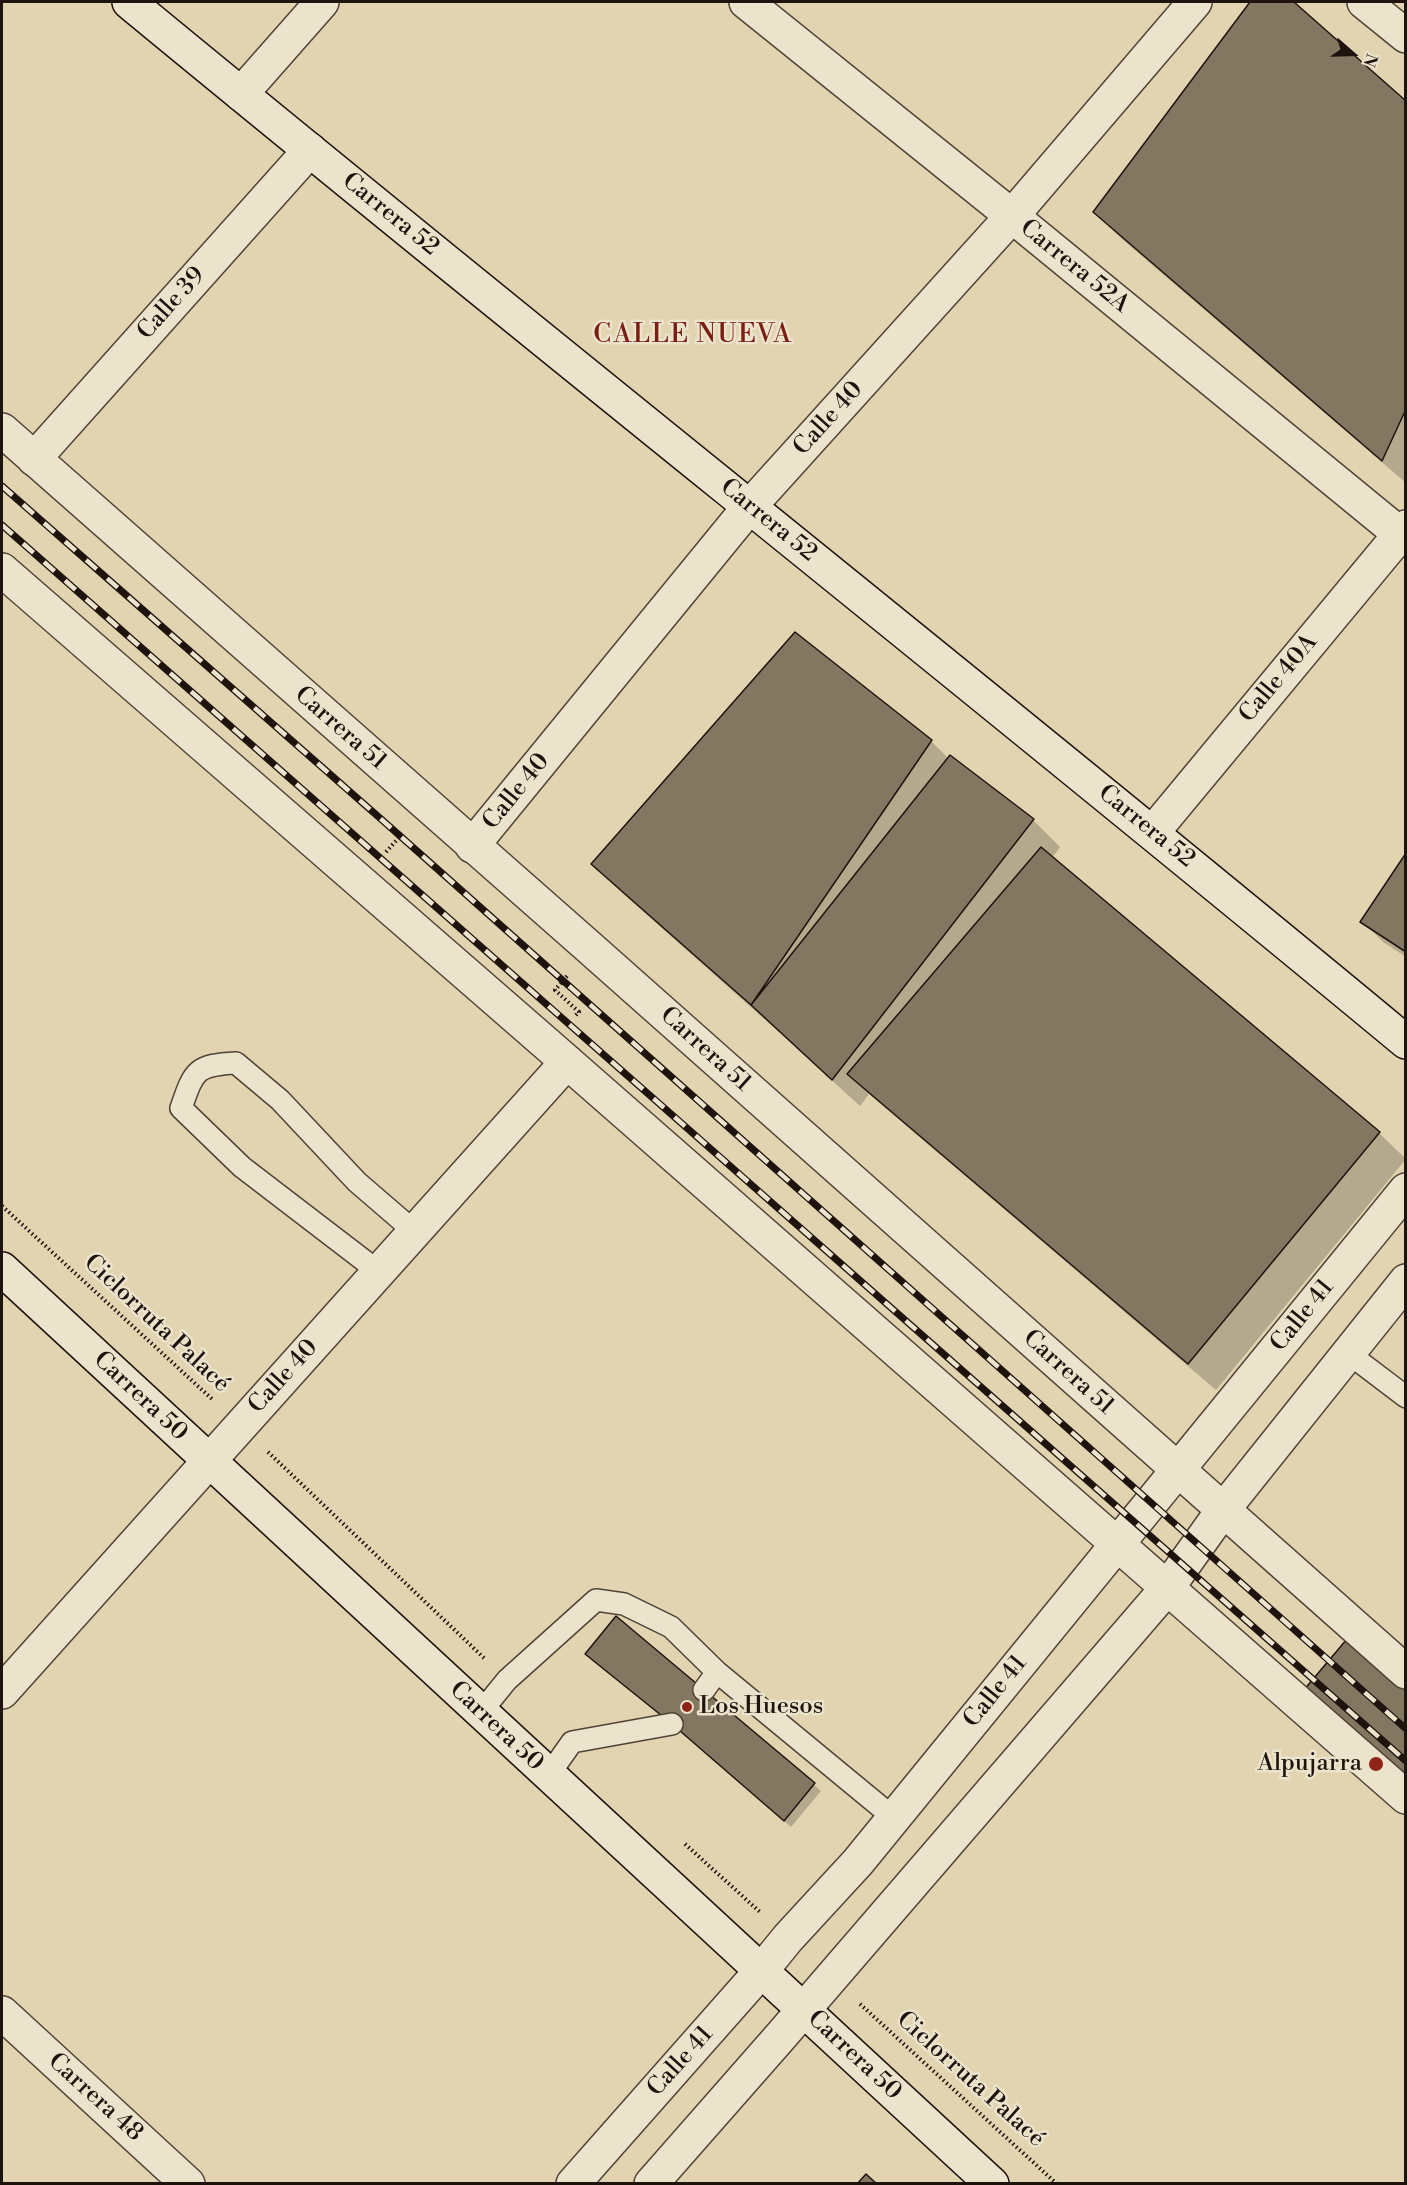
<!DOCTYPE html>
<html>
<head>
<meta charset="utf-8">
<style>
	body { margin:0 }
	#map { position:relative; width:1407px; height:2185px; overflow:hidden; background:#e2d4b0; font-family:"Libre Bodoni",serif }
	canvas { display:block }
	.frame { position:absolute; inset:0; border:3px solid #1f130e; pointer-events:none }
	.north { position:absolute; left:1323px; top:24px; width:60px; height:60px; -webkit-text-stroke:4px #ece3cc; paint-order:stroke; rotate:110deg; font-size:16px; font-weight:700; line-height:24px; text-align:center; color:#1f130e }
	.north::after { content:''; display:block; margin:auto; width:21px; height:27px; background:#1f130e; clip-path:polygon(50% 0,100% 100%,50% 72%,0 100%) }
</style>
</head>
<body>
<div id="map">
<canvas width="1407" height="2185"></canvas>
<div class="frame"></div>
<div class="north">N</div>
</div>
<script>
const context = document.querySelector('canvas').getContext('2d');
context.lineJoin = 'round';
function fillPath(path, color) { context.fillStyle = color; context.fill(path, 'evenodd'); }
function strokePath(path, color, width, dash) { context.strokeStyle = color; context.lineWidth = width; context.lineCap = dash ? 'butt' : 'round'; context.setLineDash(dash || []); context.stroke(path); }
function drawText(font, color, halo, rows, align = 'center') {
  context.font = font + ' "Libre Bodoni",serif'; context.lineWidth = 5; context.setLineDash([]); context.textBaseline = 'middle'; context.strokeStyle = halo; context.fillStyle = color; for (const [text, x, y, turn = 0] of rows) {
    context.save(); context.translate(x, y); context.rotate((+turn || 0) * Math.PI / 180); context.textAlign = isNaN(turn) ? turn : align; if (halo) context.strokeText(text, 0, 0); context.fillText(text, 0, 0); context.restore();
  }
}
fillPath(new Path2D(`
	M1251,2H1293L1406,102V483L1122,239L1095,212Z
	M931,741L949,759L1033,820L1060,847L1052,858L1379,1133L1406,1159L1216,1390L869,1094L860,1106L780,1033L620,891L593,864Z
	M1406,855V957L1383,942L1362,921Z
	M616,1618L821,1791L791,1827L680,1730Z`), '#0003');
const building = new Path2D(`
	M1250,2H1294L1406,101V409L1382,461L1093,212Z
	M795,632L932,740L751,1005L591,864Z
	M950,755L1034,819L832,1080L751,1005Z
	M1041,847L1380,1132L1188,1364L847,1074Z
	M1406,853V952L1360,922Z
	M616,1616L815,1783L784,1821L672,1724L585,1654Z
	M1364,1619L1406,1656V1816L1286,1711Z
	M866,2174L877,2184H857Z`);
fillPath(building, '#847762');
strokePath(building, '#1f130e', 1.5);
const service = new Path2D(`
	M379,1272L242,1167L181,1108C194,1071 195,1065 236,1063L280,1100L357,1182L415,1232
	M1348,1353L1406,1397
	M704,1690L717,1672L894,1818
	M481,1712L507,1680L596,1600L624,1604L671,1627L717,1672
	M548,1776L572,1742L672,1724`);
const minor = new Path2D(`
	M746,2L1012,216L1400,534
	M1364,2L1406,36
	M241,94L322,2
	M34,459L310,150
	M1153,832L1406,527
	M472,846L750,506L1012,216L1195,2
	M2,1692L567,1062`);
const tertiary = new Path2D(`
	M2,430L590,948L1406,1672
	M2,570L549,1046L1406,1797
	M2,2013L188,2184
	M573,2184L762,1970L788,1938L858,1862L1406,1190
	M651,2184L781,2036L1168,1587L1223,1510L1406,1281`);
const secondary = new Path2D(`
	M129,2C552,351 983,691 1406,1042
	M2,1269L992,2184`);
strokePath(service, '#504336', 24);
strokePath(minor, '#504336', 36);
strokePath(tertiary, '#504336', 36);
strokePath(secondary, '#1f130e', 36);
strokePath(new Path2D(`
	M386,852L403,833
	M567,976L555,990L579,1012L574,1017
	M2,1206L212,1399
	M268,1452L484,1658
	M685,1844L760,1912
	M860,2004L1057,2184`), '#1f130e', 4, [1.5, 3]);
strokePath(service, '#ece3cc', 21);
strokePath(minor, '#ece3cc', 33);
strokePath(tertiary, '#ece3cc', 33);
strokePath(secondary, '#ece3cc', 33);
const rail = new Path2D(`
	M2,486L381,819L1406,1729
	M2,525L1406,1761`);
strokePath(rail, '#1f130e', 7);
strokePath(rail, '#ece3cc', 4.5, [14]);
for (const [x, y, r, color] of [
	[687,1707,6,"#8f2418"],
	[1376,1764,8,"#8f2418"]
]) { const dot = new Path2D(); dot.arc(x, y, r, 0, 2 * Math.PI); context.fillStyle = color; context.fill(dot); strokePath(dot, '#ece3cc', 2); }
drawText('24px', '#1f130e', '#ece3cc', [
	["Carrera 52",390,215,39],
	["Carrera 52A",1074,267,39],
	["Calle 39",172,304,-48],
	["Calle 40",829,419,-48],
	["Carrera 52",768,521,39],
	["Calle 40A",1279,679,-50],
	["Carrera 51",340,729,41],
	["Calle 40",517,792,-51],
	["Carrera 52",1146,827,39],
	["Carrera 51",705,1050,42],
	["Calle 41",1303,1316,-51],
	["Ciclorruta Palacé",156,1324,43],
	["Carrera 51",1068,1373,42],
	["Calle 40",284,1377,-48],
	["Carrera 50",140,1397,43],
	["Calle 41",996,1692,-51],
	["Carrera 50",496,1727,43],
	["Carrera 50",854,2056,43],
	["Calle 41",681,2062,-48],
	["Ciclorruta Palacé",970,2080,42],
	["Carrera 48",95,2098,42]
]);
drawText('24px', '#1f130e', '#ece3cc', [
	["Los Huesos",699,1707],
	["Alpujarra",1362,1764,"right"]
], 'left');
context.letterSpacing = '1.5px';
drawText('26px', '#7a1f14', '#ece3cc', [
	["CALLE NUEVA",693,336]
]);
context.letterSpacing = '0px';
</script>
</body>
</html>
